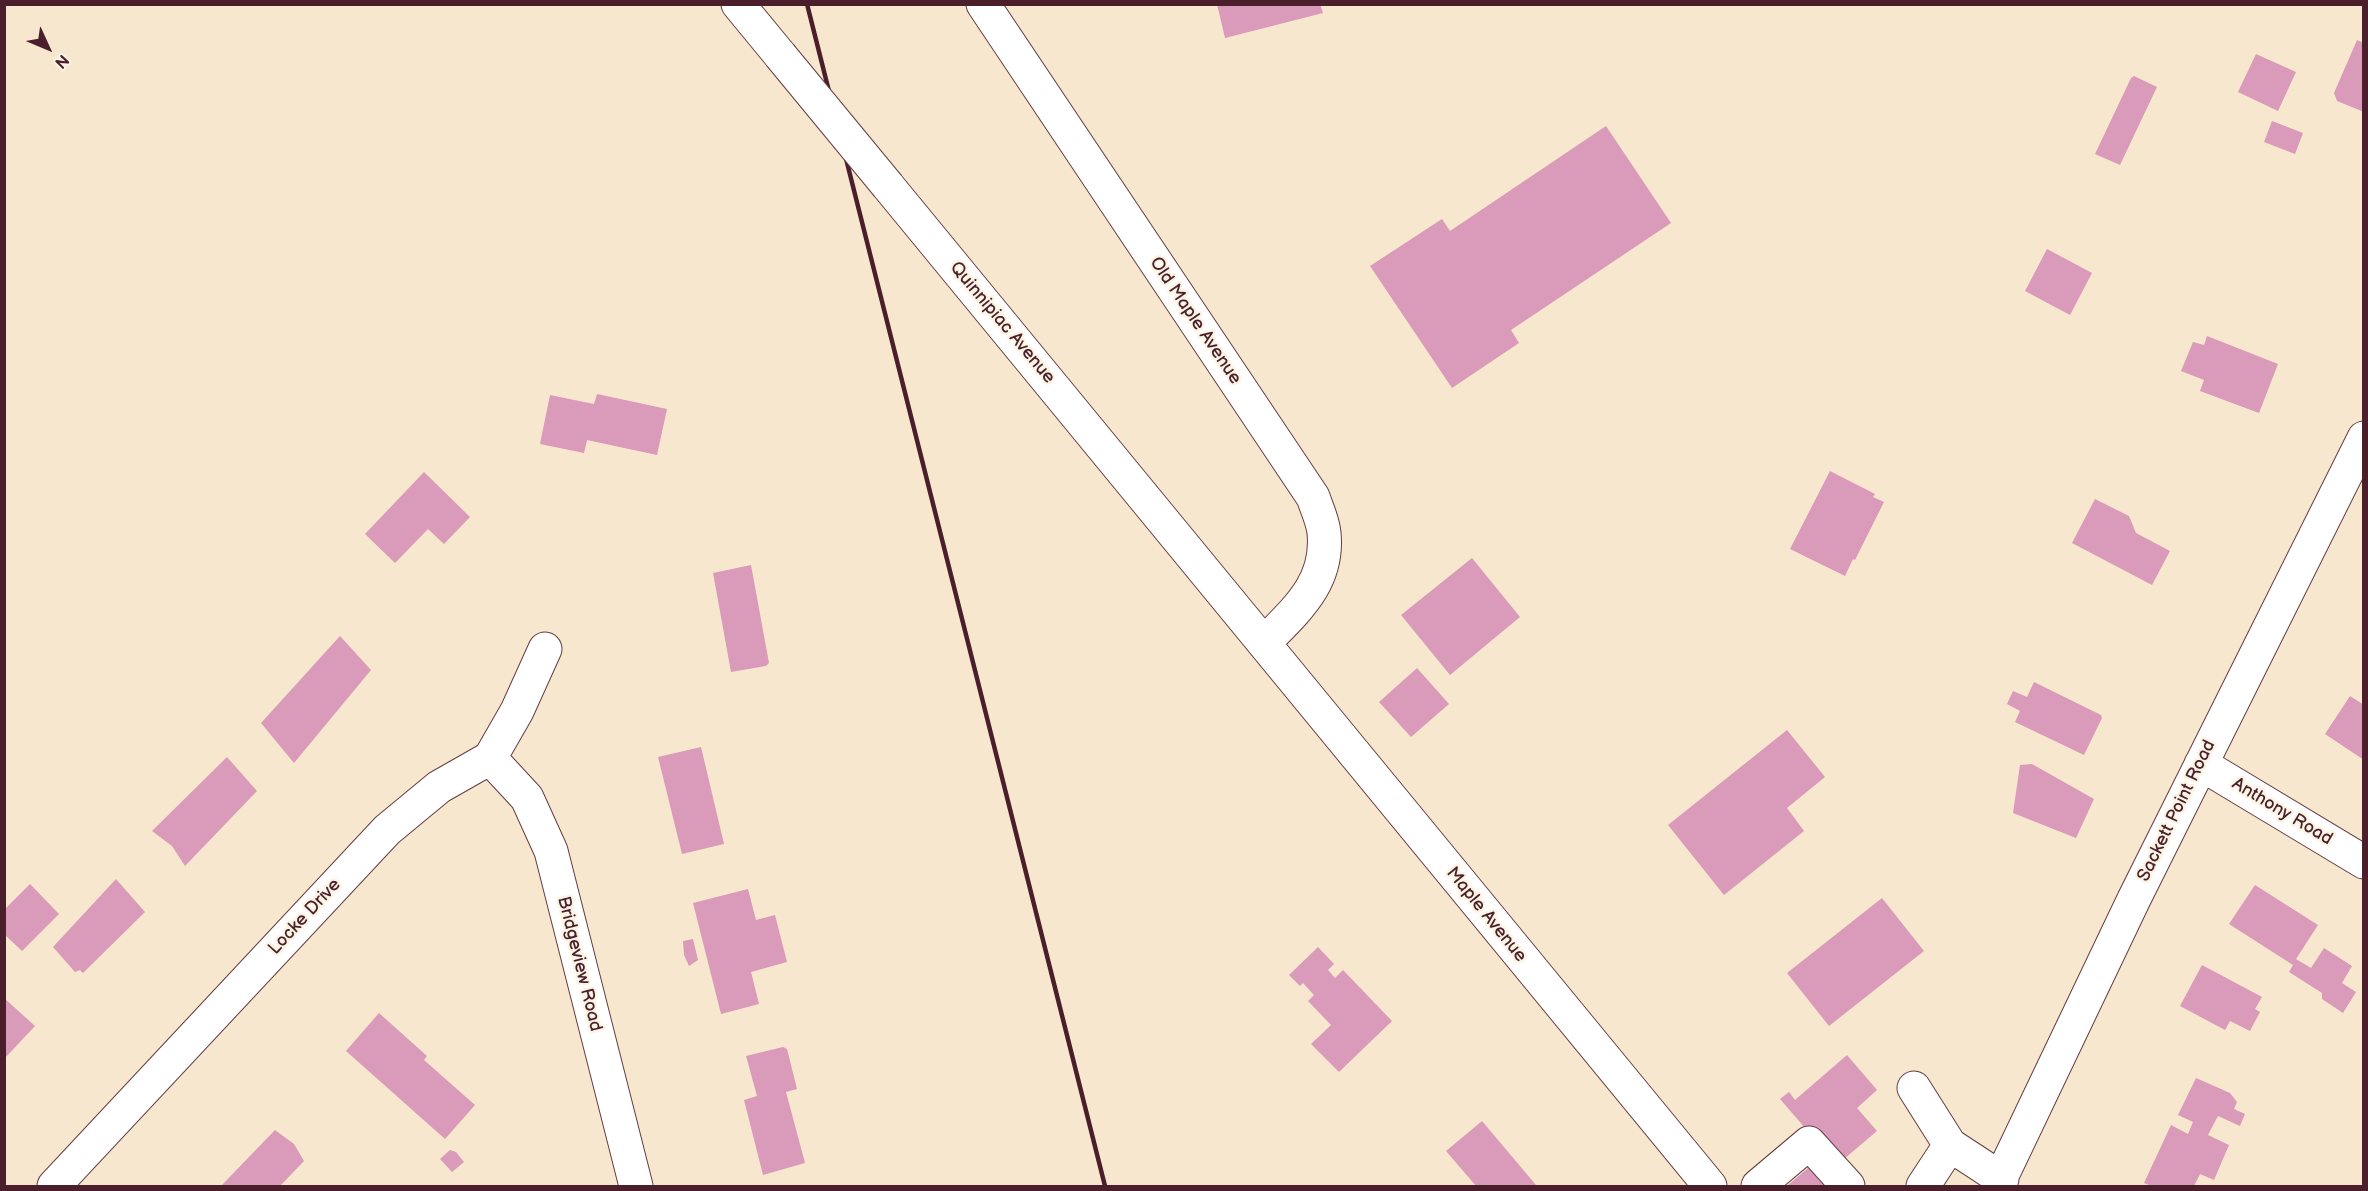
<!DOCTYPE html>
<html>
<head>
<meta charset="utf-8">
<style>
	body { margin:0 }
	#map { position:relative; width:2368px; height:1191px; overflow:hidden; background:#f7e7ce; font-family:"Balsamiq Sans",sans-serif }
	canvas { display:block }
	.frame { position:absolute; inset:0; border:6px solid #4a1f2b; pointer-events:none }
	.north { position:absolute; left:18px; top:18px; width:60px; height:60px; -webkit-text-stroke:4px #fcf5e5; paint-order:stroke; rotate:134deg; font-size:16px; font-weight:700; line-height:24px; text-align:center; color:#4a1f2b }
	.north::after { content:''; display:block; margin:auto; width:21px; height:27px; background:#4a1f2b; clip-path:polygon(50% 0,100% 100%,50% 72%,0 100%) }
</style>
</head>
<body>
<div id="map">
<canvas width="2368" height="1191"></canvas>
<div class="frame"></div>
<div class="north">N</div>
</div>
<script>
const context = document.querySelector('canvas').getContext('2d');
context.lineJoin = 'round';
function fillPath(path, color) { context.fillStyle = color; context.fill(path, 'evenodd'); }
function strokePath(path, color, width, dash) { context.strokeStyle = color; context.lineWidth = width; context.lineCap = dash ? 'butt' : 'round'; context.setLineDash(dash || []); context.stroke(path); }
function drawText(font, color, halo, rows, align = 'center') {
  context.font = font + ' "Balsamiq Sans",sans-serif'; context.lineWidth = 5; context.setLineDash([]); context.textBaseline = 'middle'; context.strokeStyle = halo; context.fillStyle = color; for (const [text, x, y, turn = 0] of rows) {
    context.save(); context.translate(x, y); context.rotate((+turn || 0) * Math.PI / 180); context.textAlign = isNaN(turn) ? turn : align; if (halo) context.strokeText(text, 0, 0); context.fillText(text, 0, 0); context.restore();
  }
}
fillPath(new Path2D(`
	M1217,4H1320L1323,13L1225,38Z
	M2357,40L2364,43V112L2337,101L2334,93Z
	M2256,54L2296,72L2278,111L2238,92Z
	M2134,76L2157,87L2120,165L2095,154L2131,78Z
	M2272,121L2303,133L2295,154L2264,142Z
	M1606,126L1671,223L1511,330L1519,343L1452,388L1370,266L1442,219L1450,231Z
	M2047,249L2092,273L2070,315L2025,291Z
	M2207,336L2278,364L2259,413L2200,391L2204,380L2181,371L2193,342L2204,345Z
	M597,394L667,409L657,455L587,440L584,453L540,444L550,395L594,404Z
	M1830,471L1875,494L1873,497L1884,502L1855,560L1853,559L1845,576L1790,549Z
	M424,472L470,517L444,544L428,529L395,563L365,534Z
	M2095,499L2129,516L2136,533L2170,551L2152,585L2072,543Z
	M1472,558L1520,617L1450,675L1401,615Z
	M751,565L769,663L766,666L731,672L713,573Z
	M340,636L371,670L294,763L261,723Z
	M1417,668L1449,704L1411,737L1379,702Z
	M2034,682L2101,715L2102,718L2084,755L2015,722L2020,711L2007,704L2013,691L2027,697Z
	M2350,696L2364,705V760L2325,734Z
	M1787,730L1825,777L1787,808L1804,831L1724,895L1668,825Z
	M701,747L724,844L682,854L658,757Z
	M227,757L257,791L185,866L172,846L152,831Z
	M2032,764L2094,799L2076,838L2013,813L2020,765Z
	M116,879L145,912L83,973L80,970L75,972L53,947Z
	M30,884L59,914L22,951L4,934V910Z
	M2255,885L2318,925L2296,959L2311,968L2324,948L2352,966L2342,983L2356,992L2343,1013L2322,999V993L2289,972L2293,965L2229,924Z
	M748,889L756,920L775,915L787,962L751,972L759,1004L721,1014L693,903Z
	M1882,898L1924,951L1829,1026L1787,973Z
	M693,939L698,960L689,966L684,955L683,941Z
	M1318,947L1334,964L1328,970L1335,978L1343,970L1392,1021L1339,1072L1311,1044L1331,1025L1308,1001L1314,995L1303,983L1300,986L1289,975Z
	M2202,965L2262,997L2255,1009L2260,1012L2250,1031L2230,1021L2225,1030L2180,1006Z
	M4,998L35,1026L4,1059Z
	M379,1013L427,1056L424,1060L475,1105L445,1139L346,1051Z
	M783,1047L787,1049L797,1089L786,1092L805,1163L763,1175L744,1100L757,1096L746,1056Z
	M1847,1055L1877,1090L1857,1108L1877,1131L1837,1165L1780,1099L1789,1092L1795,1100Z
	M2196,1078L2230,1093L2237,1102L2234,1109L2245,1114L2240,1126L2218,1116L2208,1135L2229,1145L2214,1180L2200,1174L2194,1186H2151L2144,1183L2171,1125L2188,1134L2193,1122L2178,1115Z
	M1482,1121L1536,1185L1534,1186H1476L1446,1151Z
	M275,1130L294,1144L304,1161L280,1186H221Z
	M450,1150L456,1152L464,1162L452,1172L440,1159Z
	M1815,1162L1836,1186H1787Z`), '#da9ab9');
const minor = new Path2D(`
	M983,4L1313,497C1317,509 1323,521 1324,533C1329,583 1296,610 1264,643
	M490,758L527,798L551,851L636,1186
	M2201,764L2364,862
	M1914,1088L1950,1145
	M54,1186L387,830L439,787L490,758L517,711L545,649
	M1758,1186L1809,1143L1848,1186
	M1923,1186L1950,1145L2002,1179
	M1997,1186L2134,899L2364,438`);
const major = new Path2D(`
	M738,4L780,55
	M888,186L1710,1186`);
strokePath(minor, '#643d43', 35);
strokePath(major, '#643d43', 35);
strokePath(minor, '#fff', 33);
strokePath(major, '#fff', 33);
strokePath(new Path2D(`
	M807,4L1105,1186`), '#4a1f2b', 4.5);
const majorBridge = new Path2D(`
	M780,55L888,186`);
strokePath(majorBridge, '#643d43', 35, []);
strokePath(majorBridge, '#fff', 33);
drawText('18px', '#4a1f2b', '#fcf5e5', [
	["Old Maple Avenue",1195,321,56],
	["Quinnipiac Avenue",1002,323,50],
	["Sackett Point Road",2177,811,-64],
	["Anthony Road",2282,812,31],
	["Maple Avenue",1486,915,51],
	["Locke Drive",305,917,-47],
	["Bridgeview Road",579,964,76]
]);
</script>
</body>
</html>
